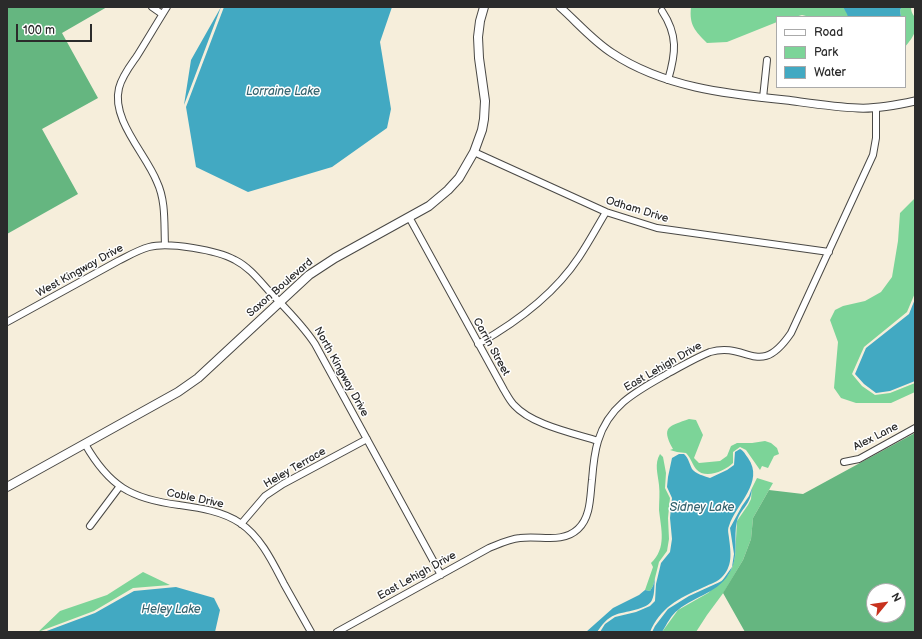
<!DOCTYPE html>
<html>
<head>
<meta charset="utf-8">
<style>
	body { margin:0 }
	#map { position:relative; width:922px; height:639px; overflow:hidden; background:#f6eedb; font-family:"Balsamiq Sans",sans-serif }
	canvas { display:block }
	.frame { position:absolute; inset:0; border:8px solid #2b2b2b; pointer-events:none }
	.legend { position:absolute; left:776px; top:16px; width:130px; height:72px; box-sizing:border-box; background:#fff; border:1px solid #aaa; margin:0; padding:5px 7px; list-style:none; font-size:12px; color:#2b2b2b }
	.legend li { display:flex; align-items:center; gap:8px; height:20px }
	.legend b { width:20px; border:1px solid #aaa }
	.north { position:absolute; left:866px; top:583px; width:40px; height:40px; box-sizing:border-box; background:#fff; border:1px solid #aaa; border-radius:50%; rotate:61deg; font-size:11px; font-weight:700; line-height:16px; text-align:center; color:#2b2b2b }
	.north::after { content:''; display:block; margin:auto; width:14px; height:18px; background:#c8321e; clip-path:polygon(50% 0,100% 100%,50% 72%,0 100%) }
	.scale { position:absolute; left:16px; top:24px; width:76px; height:18px; box-sizing:border-box; border:2px solid #2b2b2b; border-top:0; padding-left:5px; font-size:12px; line-height:14px; white-space:nowrap; color:#2b2b2b; -webkit-text-stroke:3px #fff; paint-order:stroke }
</style>
</head>
<body>
<div id="map">
<canvas width="922" height="639"></canvas>
<div class="frame"></div>
<ul class="legend">
<li><b style="height:5px;background:#fff"></b>Road</li>
<li><b style="height:11px;background:#7cd498"></b>Park</li>
<li><b style="height:11px;background:#42a9c2"></b>Water</li>
</ul>
<div class="north">N</div>
<div class="scale">100 m</div>
</div>
<script>
const context = document.querySelector('canvas').getContext('2d');
context.lineJoin = 'round';
function fillPath(path, color) { context.fillStyle = color; context.fill(path, 'evenodd'); }
function strokePath(path, color, width, dash) { context.strokeStyle = color; context.lineWidth = width; context.lineCap = dash ? 'butt' : 'round'; context.setLineDash(dash || []); context.stroke(path); }
function drawText(font, color, halo, rows, align = 'center') {
  context.font = font + ' "Balsamiq Sans",sans-serif'; context.lineWidth = 3; context.setLineDash([]); context.textBaseline = 'middle'; context.strokeStyle = halo; context.fillStyle = color; for (const [text, x, y, turn = 0] of rows) {
    context.save(); context.translate(x, y); context.rotate((+turn || 0) * Math.PI / 180); context.textAlign = isNaN(turn) ? turn : align; if (halo) context.strokeText(text, 0, 0); context.fillText(text, 0, 0); context.restore();
  }
}
fillPath(new Path2D(`
	M691,7H843L848,14V17H810L802,15L795,17H777V22L727,42L707,43C695,31 689,25 691,7Z
	M902,7H911C911,11 912,13 914,16C918,31 914,36 905,47V17H901L900,10Z
	M915,198V293L907,312L864,347L852,374L862,386L875,395L890,393L915,383V392L891,403H856L841,398L834,388L838,342L830,320L835,310L843,306L865,301L881,292L892,277L898,241L900,213Z
	M689,419L696,420L703,435L694,458L699,463L720,461L727,456L731,446L737,443H752L765,441L771,443L777,448L779,454L774,456L768,468L762,466L760,470L746,450L740,447L733,452V463C725,471 705,480 696,469C692,464 691,458 686,453L677,452L670,450L673,449C660,426 670,426 689,419Z
	M660,454L663,457L666,473L665,488L670,498L668,518L669,539L667,551L659,562L653,586L650,591L645,590L653,567L651,563C667,548 661,529 659,510C659,502 660,493 659,485C658,474 654,464 660,454Z
	M757,478L773,483L753,518L751,539L743,560L724,592L707,615L696,632H662L678,610L708,593L728,575L732,568L735,557L737,521L748,505L751,499L752,488Z
	M143,572L170,585L133,588L94,611L38,632L60,611L107,595Z`), '#7cd498');
fillPath(new Path2D(`
	M7,7H107L62,33L98,98L42,129L78,194L7,234Z
	M915,433V632H745L723,593L743,560L751,539L753,518L769,490L803,494ZM874,591H898V615H874Z`), '#65b680');
fillPath(new Path2D(`
	M221,7L184,105L191,60Z
	M224,7H392L380,42L391,109L387,128L332,167L248,192L196,167L186,107Z
	M843,7H902L900,10L901,17H848L847,14Z
	M915,299V381L890,391L876,393L864,384L855,374L866,348L909,314Z
	M740,449C744,451 745,454 748,458C765,482 736,504 729,526C727,530 729,535 729,538C731,553 733,567 721,578C716,583 707,585 702,588C679,598 660,608 650,632H600L605,624L615,617L636,612L650,606L655,601L656,584L661,563L670,552L672,539L670,518L672,498L667,487L668,477L672,458L679,454H684C689,459 689,463 692,469C696,474 704,476 710,478L727,470L734,465L735,452Z
	M752,488C751,505 741,508 737,521C733,537 739,554 731,570C720,593 696,595 678,610C671,615 667,624 662,632H652L655,626L668,609L689,596L722,581L732,567L734,554L730,528L742,506L749,496Z
	M655,578C654,585 655,594 652,600C648,610 624,611 615,615C607,618 602,625 597,632H586L613,608L639,595L645,590L650,591L653,586Z
	M176,587L214,598L220,610L215,632H44L95,613L134,591Z`), '#42a9c2');
const minor = new Path2D(`
	M152,7L162,14
	M662,11C678,35 676,53 668,80
	M763,98L767,60
	M474,152L606,212L657,228L829,252
	M409,217L504,390C507,395 510,401 514,405C532,425 573,433 598,441
	M165,245C164,224 166,201 157,182C146,154 111,120 119,88C122,76 130,66 137,56C147,40 157,23 167,7
	M7,322L118,261C128,256 138,250 149,247C169,242 217,250 235,260C249,267 259,280 269,291C285,308 302,324 315,344L441,575
	M478,344C517,322 554,295 579,257C589,242 597,227 606,212
	M85,444C109,486 131,499 179,505C200,508 222,511 240,523C261,537 273,563 284,584C293,600 302,616 311,632
	M844,462L859,459L915,428
	M241,524L265,496L283,484L367,439
	M90,526L120,486
	M337,632L489,548C499,544 509,539 520,538C540,535 562,544 578,529C591,517 590,496 592,480C593,467 594,454 598,441C609,405 637,391 667,374C682,366 695,358 710,352C748,341 759,380 791,333L873,155L876,138V107`);
const tertiary = new Path2D(`
	M560,7C577,22 592,40 612,53C663,87 726,94 786,100C809,103 834,107 858,108C877,109 897,105 915,101`);
const secondary = new Path2D(`
	M7,487L178,392L198,378L309,275L335,258L429,206L448,190L459,178L474,152L482,130L484,119L485,101L479,58L478,37L480,21L484,7`);
strokePath(minor, '#494845', 8);
strokePath(tertiary, '#494845', 9);
strokePath(secondary, '#494845', 10);
strokePath(minor, '#fff', 6);
strokePath(tertiary, '#fff', 7);
strokePath(secondary, '#fff', 8);
drawText('11px', '#2b2b2b', '#fff', [
	["Odham Drive",637,210,17],
	["West Kingway Drive",80,271,-29],
	["Saxon Boulevard",280,288,-41],
	["Carrin Street",491,347,61],
	["East Lehigh Drive",663,367,-30],
	["North Kingway Drive",341,372,61],
	["Alex Lane",876,437,-27],
	["Heley Terrace",295,468,-30],
	["Coble Drive",195,499,12],
	["East Lehigh Drive",417,576,-29]
]);
drawText('italic 12px', '#35646f', '#fff', [
	["Lorraine Lake",283,92],
	["Sidney Lake",702,508],
	["Heley Lake",171,610]
]);
</script>
</body>
</html>
